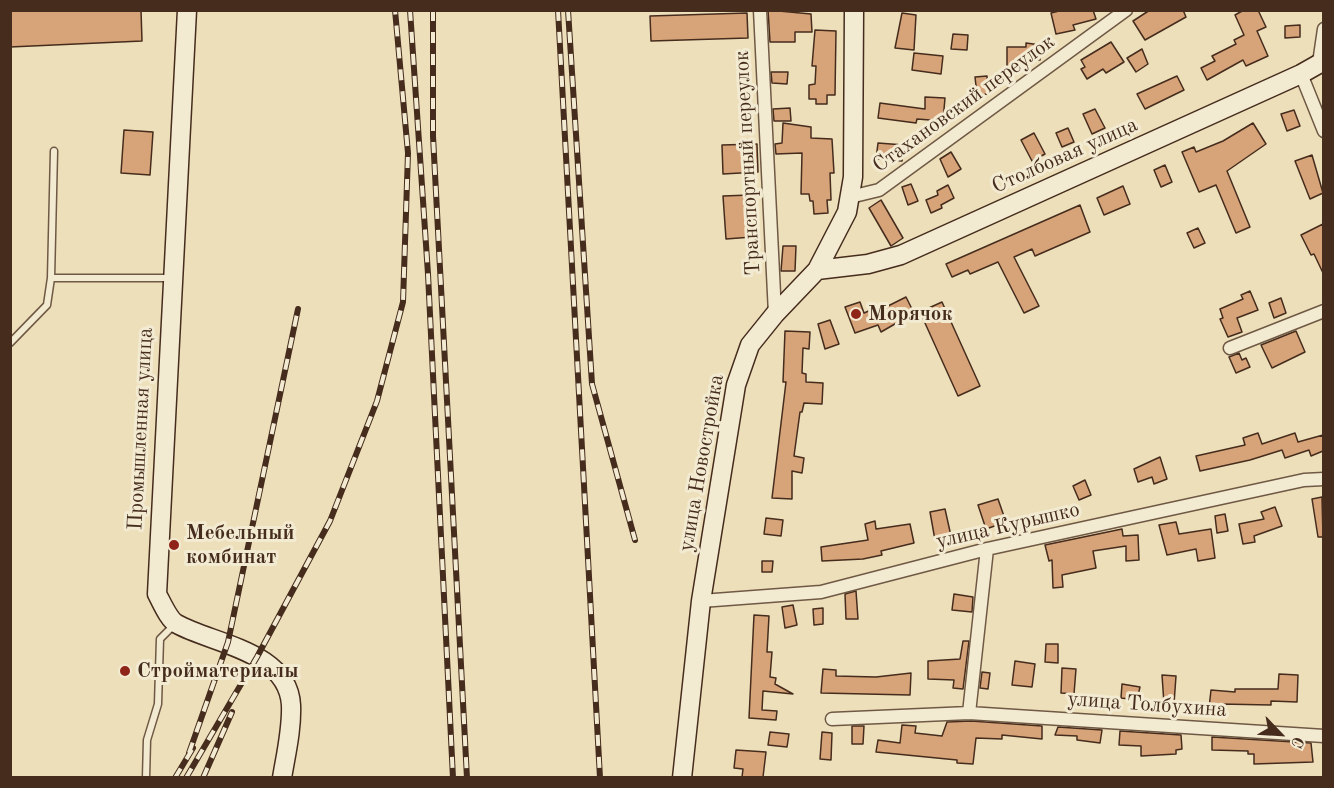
<!DOCTYPE html>
<html>
<head>
<meta charset="utf-8">
<style>
	body { margin:0 }
	#map { position:relative; width:1334px; height:788px; overflow:hidden; background:#eddfba; font-family:"Old Standard TT",serif }
	canvas { display:block }
	.frame { position:absolute; inset:0; border:12px solid #452c1d; pointer-events:none }
	.north { position:absolute; left:1250px; top:704px; width:60px; height:60px; -webkit-text-stroke:4px #f3ead2; paint-order:stroke; rotate:115deg; font-size:16px; font-weight:700; line-height:24px; text-align:center; color:#452c1d }
	.north::after { content:''; display:block; margin:auto; width:21px; height:27px; background:#452c1d; clip-path:polygon(50% 0,100% 100%,50% 72%,0 100%) }
</style>
</head>
<body>
<div id="map">
<canvas width="1334" height="788"></canvas>
<div class="frame"></div>
<div class="north">С</div>
</div>
<script>
const context = document.querySelector('canvas').getContext('2d');
context.lineJoin = 'round';
function fillPath(path, color) { context.fillStyle = color; context.fill(path, 'evenodd'); }
function strokePath(path, color, width, dash) { context.strokeStyle = color; context.lineWidth = width; context.lineCap = dash ? 'butt' : 'round'; context.setLineDash(dash || []); context.stroke(path); }
function drawText(font, color, halo, rows, align = 'center') {
  context.font = font + ' "Old Standard TT",serif'; context.lineWidth = 6; context.setLineDash([]); context.textBaseline = 'middle'; context.strokeStyle = halo; context.fillStyle = color; for (const [text, x, y, turn = 0] of rows) {
    context.save(); context.translate(x, y); context.rotate((+turn || 0) * Math.PI / 180); context.textAlign = isNaN(turn) ? turn : align; if (halo) context.strokeText(text, 0, 0); context.fillText(text, 0, 0); context.restore();
  }
}
const building = new Path2D(`
	M10,10H141L142,41L10,47Z
	M768,10L811,14L812,32H795V42H770Z
	M1063,10H1093L1096,19L1073,25L1075,30L1056,34L1051,13Z
	M1150,10H1183L1186,17L1145,40L1133,21Z
	M1244,10H1258L1266,27L1257,31L1268,56L1246,66L1243,60L1207,80L1201,68L1215,61L1212,56L1236,44L1234,40L1244,35L1235,15Z
	M747,13L748,38L651,41L650,16Z
	M902,13L916,15L914,50L895,48Z
	M1300,25V37L1285,38V26Z
	M815,30L836,31L835,95H827V104H816V99H809V85L815,84L816,66H812Z
	M953,34L968,35L967,50L951,49Z
	M1111,42L1124,62L1106,73L1103,69L1087,79L1081,69L1085,67L1081,60Z
	M1026,43L1041,45L1040,60L1020,58V72H1007V47H1026Z
	M1142,49L1148,64L1136,72L1127,58Z
	M914,53L943,56L941,74L912,70Z
	M771,72H788L787,84L772,83Z
	M987,76L988,94L977,95L975,77Z
	M1177,76L1184,90L1145,109L1137,94Z
	M925,97L945,98L943,121L917,119L916,123L878,118L880,103L925,109Z
	M790,108L791,121H774L773,109Z
	M1095,109L1105,128L1092,134L1083,114Z
	M1294,110L1300,126L1287,131L1281,114Z
	M783,123L811,127V138L832,139L834,173H830L831,200H827L828,213L814,214L813,201H810L809,194H801L802,153L776,154L775,144L782,143Z
	M1253,123L1266,144L1227,171L1250,227L1236,233L1216,185L1199,192L1182,152L1194,147L1196,152L1223,141Z
	M1068,128L1074,142L1062,147L1056,133Z
	M124,130L153,132L150,175L121,173Z
	M1034,133L1045,154L1032,161L1021,140Z
	M878,143L904,145L902,161L876,159Z
	M757,144L758,172L723,174L722,145Z
	M951,152L961,169L948,177L940,159Z
	M1312,155L1323,193L1310,199L1295,161Z
	M1165,165L1172,182L1161,187L1154,170Z
	M911,184L918,201L908,205L902,187Z
	M948,185L954,198L941,205L942,208L931,213L926,200L938,195L937,191Z
	M1123,186L1130,204L1104,215L1097,198Z
	M750,195L752,237L726,239L723,196Z
	M881,200L903,238L891,246L869,208Z
	M1080,205L1090,232L1035,256L1032,249L1014,257L1039,306L1024,313L998,262L970,274L968,270L952,277L946,264Z
	M1323,224V273L1314,254L1311,255L1301,235Z
	M1198,228L1205,243L1194,248L1187,233Z
	M783,246H796L795,271H781Z
	M1250,291L1258,310L1237,318L1242,332L1228,337L1220,319L1223,318L1220,309L1243,299L1241,295Z
	M906,297L914,313L881,332L878,325L855,333L845,307L860,302L864,313L885,304L886,307Z
	M1281,298L1286,313L1274,318L1269,303Z
	M942,302L980,386L958,396L920,312Z
	M830,320L839,344L825,349L818,324Z
	M785,331L810,332L809,349L803,348L802,373L806,374V382L823,383L822,404L804,403L802,412H800L794,456L804,458L802,473L792,471V499L772,498L786,382H783Z
	M1296,331L1305,352L1272,368L1261,345Z
	M1239,353L1242,360L1246,358L1250,367L1236,373L1229,357Z
	M1258,433L1262,444L1295,433L1298,442L1323,435V451L1311,456L1309,450L1285,458L1282,450L1250,460L1200,471L1196,456L1245,445L1243,438Z
	M1160,457L1167,479L1154,484L1152,477L1138,482L1134,469Z
	M1085,480L1091,495L1079,500L1073,486Z
	M1322,497L1323,537H1318L1312,499Z
	M998,499L1006,522L986,529L978,505Z
	M1275,507L1282,526L1254,536L1255,542L1243,544L1239,524L1264,519L1261,512Z
	M945,509L951,536L935,540L930,512Z
	M1225,514L1228,531L1217,533L1215,516Z
	M766,518L783,520L781,536L764,534Z
	M875,521L876,529L910,524L914,543L881,551L882,555L863,559L822,561L821,547L868,540L865,524Z
	M1176,522L1179,534L1211,529L1215,558L1198,561L1196,549L1167,555L1159,525Z
	M1122,529L1123,536L1138,535L1139,560L1126,561V546L1093,551L1096,568L1062,575L1063,587L1053,588L1052,560L1049,561L1045,545Z
	M762,561H773L772,572H762Z
	M856,591L858,619H846L845,594Z
	M954,594L973,597L972,612L952,610Z
	M793,605L797,625L785,628L782,607Z
	M823,608V624L814,625L813,609Z
	M754,615L769,616L767,652H772L770,677L776,678L775,684L793,694L763,691L762,710L777,711L776,720L749,718Z
	M963,641H969L963,689L953,688L954,680L928,679V661L960,659Z
	M1046,644H1058V663L1045,662Z
	M1015,661L1035,664L1032,687L1012,685Z
	M1062,668L1076,669L1074,694L1061,693Z
	M823,669L836,670V676L876,677L911,673L910,695L821,693Z
	M982,672L990,673L988,689L980,688Z
	M1279,674L1298,675L1297,702L1271,701V705L1220,704V709L1209,708L1211,690L1235,692V689H1278Z
	M1162,675L1176,676L1174,704H1164Z
	M1122,684L1140,687L1137,700L1121,698Z
	M971,721L1042,726V739L1002,735V739L976,738L973,764L957,763V760L876,752L878,740L900,743L902,725L916,726L915,733L942,736L947,722Z
	M852,726H864L863,744H852Z
	M1058,727L1102,730L1100,743L1077,740V736L1055,735Z
	M1120,731L1181,735L1182,749L1176,750V754L1141,756V746L1119,745Z
	M770,732L789,734L787,747L768,745Z
	M822,732L832,733L831,760L820,759Z
	M1212,737L1311,743L1313,762L1254,764V754H1248V751L1212,750Z
	M736,750L766,752L763,777H742L743,769L734,768Z`);
fillPath(building, '#d7a378');
strokePath(building, '#452c1d', 1.5);
const lane = new Path2D(`
	M54,151L51,278H172
	M10,343L47,305L51,278
	M146,778L147,740L158,704L160,639L175,624`);
const street = new Path2D(`
	M760,10L775,314
	M1319,63L1324,29
	M1301,74L1324,131
	M850,197L879,190L1126,10
	M1230,348L1324,311
	M701,601L821,592L987,549L1304,480L1324,479
	M969,713L987,549
	M832,719L969,713L1324,736`);
const secondary = new Path2D(`
	M187,10L157,594C162,603 169,620 177,624C213,644 288,651 291,705C292,729 286,754 282,778
	M817,270L868,264L901,255L1301,74L1324,61
	M682,778L701,601L736,385L750,345L775,314L817,270L847,212L853,177L854,10`);
strokePath(lane, '#6f5944', 9);
strokePath(street, '#6f5944', 15);
strokePath(secondary, '#452c1d', 21);
strokePath(lane, '#f3ead2', 6);
strokePath(street, '#f3ead2', 12);
strokePath(secondary, '#f3ead2', 18);
const rail = new Path2D(`
	M410,10L428,274L453,778
	M433,10V136L467,778
	M558,10L600,778
	M568,10L592,384L635,540
	M189,753L228,642L298,309
	M175,778L193,748
	M186,778L257,657L330,521L377,401L403,302L408,153L395,10
	M203,778L232,712`);
strokePath(rail, '#452c1d', 6);
strokePath(rail, '#f3ead2', 4, [11]);
for (const [x, y, r, color] of [
	[856,314,6,"#8f2418"],
	[174,545,6,"#8f2418"],
	[125,671,6,"#8f2418"]
]) { const dot = new Path2D(); dot.arc(x, y, r, 0, 2 * Math.PI); context.fillStyle = color; context.fill(dot); strokePath(dot, '#f3ead2', 2); }
drawText('21px', '#452c1d', '#f3ead2', [
	["Стахановский переулок",964,104,-36],
	["Столбовая улица",1065,156,-24],
	["Транспортный переулок",748,163,-93],
	["Промышленная улица",141,429,-87],
	["улица Новостройка",702,463,-80],
	["улица Курышко",1008,526,-13],
	["улица Толбухина",1147,705,4]
]);
drawText('bold 21px', '#452c1d', '#f3ead2', [
	["Морячок",868,314],
	["Мебельный",186,533],
	["комбинат",186,557],
	["Стройматериалы",137,671]
], 'left');
</script>
</body>
</html>
